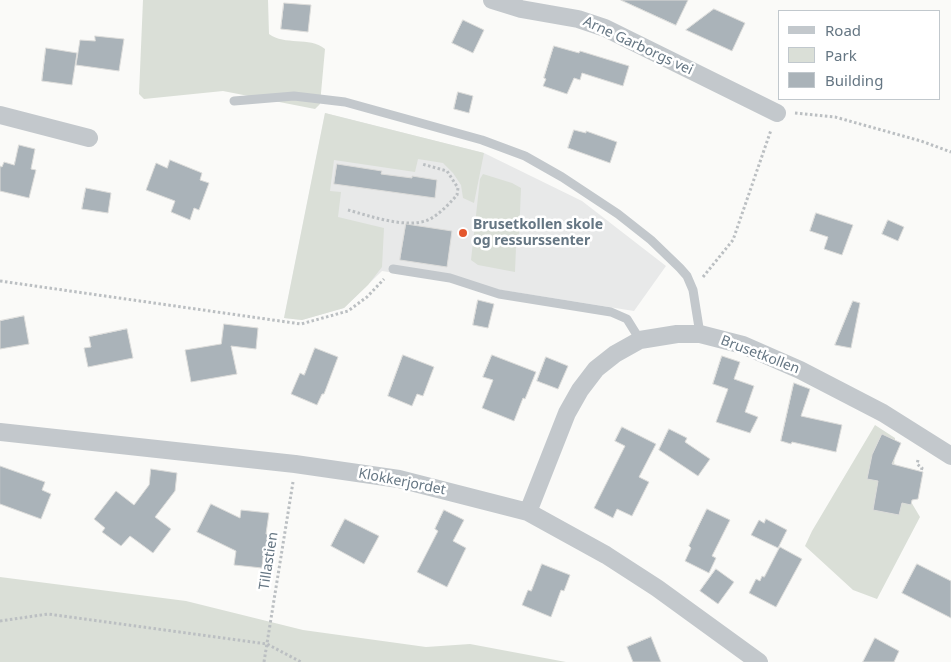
<!DOCTYPE html>
<html>
<head>
<meta charset="utf-8">
<style>
	body { margin:0 }
	#map { position:relative; width:951px; height:662px; overflow:hidden; background:#fafaf8; font-family:"Noto Sans",sans-serif }
	canvas { display:block }
	.legend { position:absolute; left:778px; top:10px; width:162px; height:90px; box-sizing:border-box; background:#fff; border:1px solid #c1c8cd; margin:0; padding:6px 9px; list-style:none; font-size:15px; color:#657683 }
	.legend li { display:flex; align-items:center; gap:10px; height:25px }
	.legend b { width:25px; border:1px solid #c1c8cd }
</style>
</head>
<body>
<div id="map">
<canvas width="951" height="662"></canvas>
<ul class="legend">
<li><b style="height:6px;background:#c3c8cc"></b>Road</li>
<li><b style="height:14px;background:#dadfd7"></b>Park</li>
<li><b style="height:14px;background:#aab3b9"></b>Building</li>
</ul>
</div>
<script>
const context = document.querySelector('canvas').getContext('2d');
context.lineJoin = 'round';
function fillPath(path, color) { context.fillStyle = color; context.fill(path, 'evenodd'); }
function strokePath(path, color, width, dash) { context.strokeStyle = color; context.lineWidth = width; context.lineCap = dash ? 'butt' : 'round'; context.setLineDash(dash || []); context.stroke(path); }
function drawText(font, color, halo, rows, align = 'center') {
  context.font = font + ' "Noto Sans",sans-serif'; context.lineWidth = 5; context.setLineDash([]); context.textBaseline = 'middle'; context.strokeStyle = halo; context.fillStyle = color; for (const [text, x, y, turn = 0] of rows) {
    context.save(); context.translate(x, y); context.rotate((+turn || 0) * Math.PI / 180); context.textAlign = isNaN(turn) ? turn : align; if (halo) context.strokeText(text, 0, 0); context.fillText(text, 0, 0); context.restore();
  }
}
fillPath(new Path2D(`
	M325,113L484,153L582,201L666,266L634,311L382,271L344,308L302,320L284,318Z`), '#e8e9e9');
fillPath(new Path2D(`
	M143,0H268L269,34C285,46 309,36 325,49L320,104L315,109L223,91L144,99L139,94Z
	M325,113L484,153L474,203L463,198L461,185L453,173L443,163L418,159L415,172L334,160L330,191L341,192L338,217L384,228L382,267L368,285L344,308L302,320L284,318Z
	M483,174L512,183L521,188L519,237L516,247L515,272L478,265L471,260L480,179Z
	M875,425L895,438L894,473L920,517L877,599L853,590L805,546L812,531Z
	M0,577L186,601L303,630L426,647L470,644L566,662H0Z`), '#dadfd7');
const building = new Path2D(`
	M621,0H688L676,25Z
	M284,3L311,5L308,32L281,29Z
	M714,9L745,23L732,51L686,30Z
	M463,20L484,30L473,53L452,43Z
	M95,36L124,39L119,71L76,65L80,40L95,41Z
	M554,46L579,53L580,51L629,66L623,86L582,73L580,80L574,78L567,94L543,86L546,79L544,78Z
	M46,48L77,53L72,85L42,81Z
	M458,92L473,96L469,113L454,109Z
	M574,130L586,133V131L617,142L610,163L568,148Z
	M19,145L35,149L31,169L36,170L29,198L0,191V166L2,167L4,162L14,165Z
	M170,160L202,173L200,180L209,183L199,210L194,208L190,220L171,212L175,201L146,190L156,163L167,168Z
	M337,164L382,171L381,174L412,178V176L437,180L435,198L334,184Z
	M86,188L111,193L108,213L82,209Z
	M816,213L853,225L842,255L824,249L828,237L810,231Z
	M888,220L904,227L898,241L882,234Z
	M406,224L452,231L447,267L400,260Z
	M478,300L494,304L488,328L473,325Z
	M853,301L860,303L851,348L835,345Z
	M24,316L29,344L0,349V321Z
	M224,324L258,328L256,349L231,346L237,374L191,382L185,350L221,344Z
	M127,329L133,358L88,367L84,348L91,347L89,337Z
	M315,348L338,357L324,394H322L317,405L291,394L300,373L304,375Z
	M403,355L434,367L423,396L417,394L412,406L388,396Z
	M492,355L536,372L525,399L523,398L514,421L482,408L493,380L483,377Z
	M722,356L740,362L734,379L754,386L745,412L758,417L750,433L716,422L728,389L713,384Z
	M546,357L568,366L558,389L537,381Z
	M794,383L810,389L801,416L842,425L836,452L792,442L791,444L781,441Z
	M622,427L656,444L639,477L649,482L632,516L617,509L613,518L594,508L625,446L615,441Z
	M669,429L687,438L685,442L710,459L698,476L659,450Z
	M882,434L901,443L892,464L923,472L918,499L912,500L911,505L902,503L899,515L873,510L878,481L867,479L872,455Z
	M0,466L45,482L42,490L51,494L41,519L0,504Z
	M151,469L177,473L175,491L155,517L171,529L153,553L130,536L121,546L102,532L105,528L94,519L116,491L134,505L149,485Z
	M211,504L240,518L241,510L269,513L266,534L276,535L273,559L263,557L262,568L234,565L236,551L197,532Z
	M707,509L730,520L712,556L716,558L709,573L685,561L691,548L689,546Z
	M444,510L464,520L453,541L466,548L447,587L417,572L438,531L435,529Z
	M345,519L379,536L364,564L331,546Z
	M766,519L787,530L778,548L751,535L759,520L764,523Z
	M780,547L802,559L776,607L749,593L756,579L760,581L762,576L764,577Z
	M542,564L570,575L564,591L561,590L551,617L522,605L528,590L531,591Z
	M917,564L951,581V618L902,593Z
	M716,569L734,582L718,604L700,591Z
	M651,637L661,662H633L627,647Z
	M875,638L899,651L894,662H863Z`);
fillPath(building, '#aab3b9');
strokePath(building, '#dcdcda', 1);
strokePath(new Path2D(`
	M795,113L835,117L921,141L951,152
	M348,210C370,216 406,229 428,220C439,215 449,204 457,195L458,188L447,171L422,164
	M703,277L733,240L771,130
	M0,281L301,324L348,311L367,297L384,279
	M918,460L917,464L922,468L921,471
	M0,621L48,614L267,644L301,662
	M264,662L293,482`), '#bbbfc2', 3, [2.5, 2.5]);
strokePath(new Path2D(`
	M234,101L294,96L345,102L482,140L525,156L562,177L618,214L651,240L680,268L687,276L693,290L700,334
	M393,269L450,278L499,294L611,312L627,319L640,340`), '#c3c8cc', 9);
strokePath(new Path2D(`
	M492,0L521,9L578,19L605,28L777,113
	M0,115L89,138
	M0,432L295,464L399,479L528,512L606,555L657,588L759,662
	M528,512L567,413L580,390L596,369L615,354L640,340L677,334H700L743,345L800,370L883,413L951,456`), '#c3c8cc', 18);
for (const [x, y, r, color] of [
	[463,233,5,"#e4572e"]
]) { const dot = new Path2D(); dot.arc(x, y, r, 0, 2 * Math.PI); context.fillStyle = color; context.fill(dot); strokePath(dot, '#fff', 2); }
drawText('14px', '#657683', '#fff', [
	["Arne Garborgs vei",638,46,25],
	["Brusetkollen",760,355,21],
	["Klokkerjordet",402,482,11],
	["Tillastien",269,561,-81]
]);
drawText('bold 14px', '#657683', '#fff', [
	["Brusetkollen skole",473,225],
	["og ressurssenter",473,241]
], 'left');
</script>
</body>
</html>
